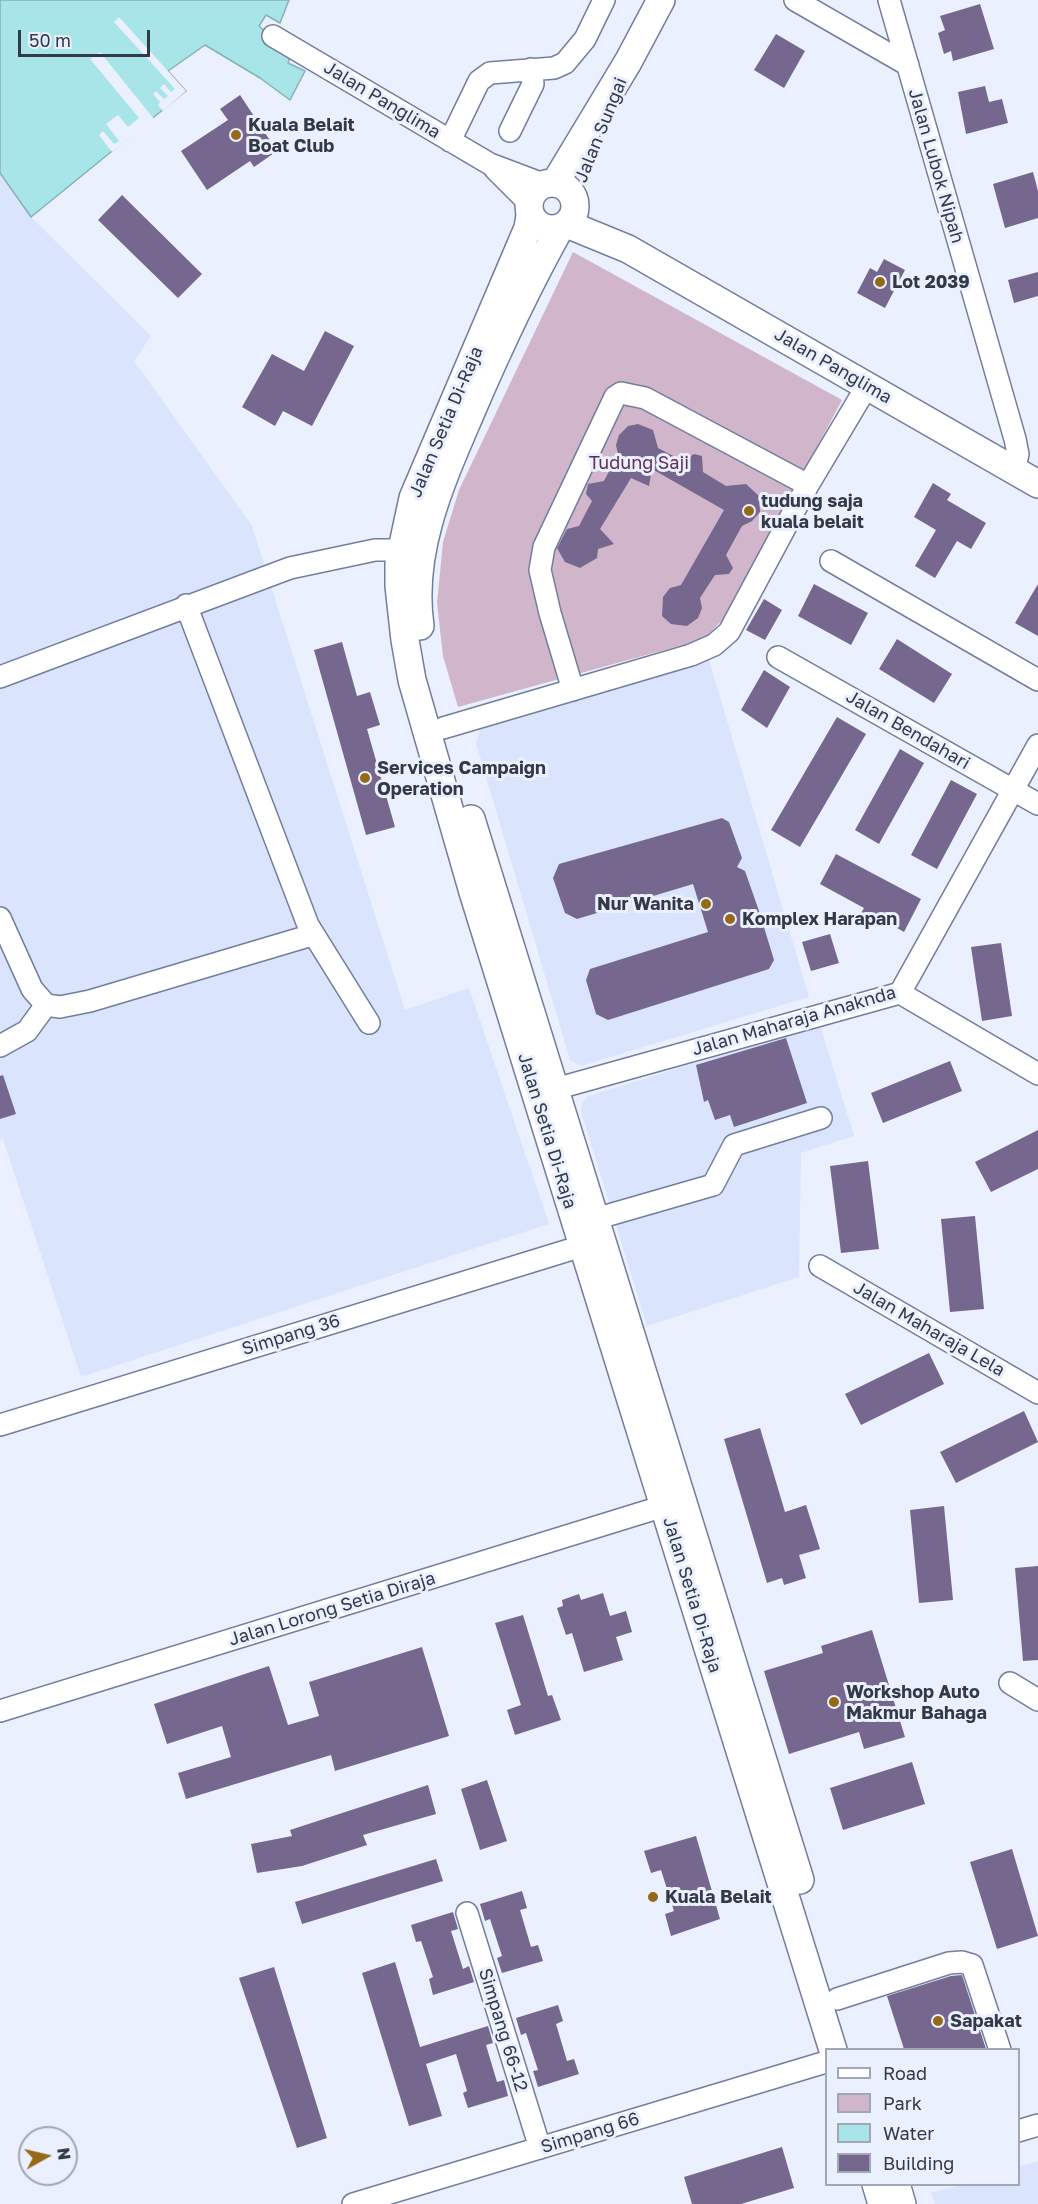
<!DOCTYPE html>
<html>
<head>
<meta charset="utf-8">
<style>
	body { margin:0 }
	#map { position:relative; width:1038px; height:2204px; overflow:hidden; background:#eaf0fe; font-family:"Golos Text",sans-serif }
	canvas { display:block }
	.legend { position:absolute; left:825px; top:2048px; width:195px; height:138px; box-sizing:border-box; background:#eaf0fe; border:2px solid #a1a7b4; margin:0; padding:8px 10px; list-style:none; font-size:18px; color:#333946 }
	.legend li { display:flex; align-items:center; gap:12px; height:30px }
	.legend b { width:30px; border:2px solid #a1a7b4 }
	.north { position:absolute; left:18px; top:2126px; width:60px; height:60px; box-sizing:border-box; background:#eaf0fe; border:2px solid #a1a7b4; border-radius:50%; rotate:82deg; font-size:16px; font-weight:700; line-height:24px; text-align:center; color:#333946 }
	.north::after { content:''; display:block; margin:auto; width:21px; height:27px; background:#956a17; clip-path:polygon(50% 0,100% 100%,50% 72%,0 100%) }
	.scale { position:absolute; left:18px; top:30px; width:132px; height:27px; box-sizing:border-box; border:3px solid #333946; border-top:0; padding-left:8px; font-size:18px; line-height:21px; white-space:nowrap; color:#333946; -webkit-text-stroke:4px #eaf0fe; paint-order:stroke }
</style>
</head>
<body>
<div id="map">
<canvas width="1038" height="2204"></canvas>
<ul class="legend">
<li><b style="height:8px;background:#fff"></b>Road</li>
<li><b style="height:16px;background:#d1b5ca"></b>Park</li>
<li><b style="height:16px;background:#a8e5e8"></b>Water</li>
<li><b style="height:16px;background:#75678e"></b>Building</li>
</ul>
<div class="north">N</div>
<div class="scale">50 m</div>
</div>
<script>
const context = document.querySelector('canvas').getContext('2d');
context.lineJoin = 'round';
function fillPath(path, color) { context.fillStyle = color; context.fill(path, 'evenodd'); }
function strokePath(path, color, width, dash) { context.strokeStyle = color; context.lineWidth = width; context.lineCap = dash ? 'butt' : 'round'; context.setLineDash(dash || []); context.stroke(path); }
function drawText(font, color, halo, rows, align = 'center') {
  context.font = font + ' "Golos Text",sans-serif'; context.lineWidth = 6; context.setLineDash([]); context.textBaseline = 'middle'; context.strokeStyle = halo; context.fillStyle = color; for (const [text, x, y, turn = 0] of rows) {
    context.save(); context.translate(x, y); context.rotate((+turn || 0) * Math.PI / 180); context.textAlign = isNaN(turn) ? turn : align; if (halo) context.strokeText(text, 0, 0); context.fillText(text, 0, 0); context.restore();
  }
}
fillPath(new Path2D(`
	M0,173L31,217L151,336L134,361L252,526L405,1010L469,988L549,1224L81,1377L3,1139L0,1140Z
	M709,660L809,997L581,1066L570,1060L476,743L481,727Z
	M820,1025L854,1136L801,1153L799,1277L647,1326L581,1111L582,1103L588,1096Z
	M1038,2161V2204H935L931,2193L961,2185L1018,2184L1019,2167Z`), '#dae4fd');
fillPath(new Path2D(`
	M573,252L842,400L729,613L704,639L458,707L443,656L437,603L443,542L459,490Z`), '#d1b5ca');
const water = new Path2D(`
	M0,0H289L280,23L266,15L259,26L291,54L288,63L305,71L290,100L260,78L205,45L168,71L186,91L31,217L0,173Z`);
fillPath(water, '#a8e5e8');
strokePath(water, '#85b1b7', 1.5);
fillPath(new Path2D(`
	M119,17L186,91L163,111L158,105L160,102L153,94L156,91L164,99L168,96L160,88L164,84L171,92L175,89L114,22Z
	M100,52L154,119L112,152L99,135L103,131L114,144L119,141L106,124L118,115L128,127L139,118L90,59Z`), '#eaf0fe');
fillPath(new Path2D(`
	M980,4L994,49L953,61L951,51L944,54L938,33L945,30L940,16Z
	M776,34L805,51L784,88L754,70Z
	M985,86L989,102L1002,99L1008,123L966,134L958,92Z
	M240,95L277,151L254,167L250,161L207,190L181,151L228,120L220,109Z
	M1033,172L1038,191V218L1005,228L993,184Z
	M122,195L202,274L178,298L98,220Z
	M884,259L905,270L885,308L857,293L870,268L877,272Z
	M1038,272V296L1014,303L1008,280Z
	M325,331L354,346L312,426L283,411L275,426L242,407L272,354L304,371Z
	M638,424L653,430L658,448L683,461L694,454L702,456L703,472L726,486L746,484L759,496L760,512L752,521L742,526L726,555L733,568L729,574L715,575L700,598L702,608L698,618L687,626L671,624L662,616L663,597L670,588L681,585L724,510L652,469L649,486L631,478L600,529L614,544L598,549L597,558L580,568L565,562L557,548L567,529L579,526L592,501L586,494L588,484L604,481L618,454L616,445L619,435L628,426Z
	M933,483L951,494L947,500L986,523L971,549L957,541L935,578L915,566L936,530L914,517Z
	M814,584L868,613L851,645L798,616Z
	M1038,584V636L1015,623Z
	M764,599L782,610L765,640L746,630Z
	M897,639L952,674L934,703L879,669Z
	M342,642L357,696L370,692L380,725L367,729L395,827L366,835L314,650Z
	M764,670L790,687L767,728L741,710Z
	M837,717L866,734L800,847L771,830Z
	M900,749L924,763L879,844L855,830Z
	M951,780L977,794L937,869L911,855Z
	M722,818L729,822L742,858L737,867L745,871L759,911L774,960L769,969L608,1020L596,1014L586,980L590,969L708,932L693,884L577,919L565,913L553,878L559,864Z
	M836,854L921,899L904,932L878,917L874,925L859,917L864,908L820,884Z
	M830,934L839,963L811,971L802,942Z
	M1001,943L1012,1016L982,1021L971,947Z
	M786,1038L807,1103L734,1127L730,1115L715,1120L708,1100L704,1102L696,1065Z
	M950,1061L962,1091L883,1123L871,1093Z
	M3,1075L16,1114L0,1119V1076Z
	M1038,1130V1169L991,1192L975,1162Z
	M868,1161L879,1249L841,1253L830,1166Z
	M975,1216L984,1309L950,1312L941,1219Z
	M929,1353L944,1384L861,1425L845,1394Z
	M1024,1411L1038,1442L956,1483L940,1452Z
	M760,1428L785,1512L806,1505L820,1549L799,1555L806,1578L784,1585L782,1578L767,1583L724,1439Z
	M944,1506L953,1600L919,1603L910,1510Z
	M1038,1566V1660L1023,1661L1015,1568Z
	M603,1593L610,1616L626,1611L632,1632L616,1637L623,1660L584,1672L572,1633L566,1635L557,1608L563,1606L562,1600L579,1594L581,1600Z
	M523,1615L548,1696L552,1695L561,1720L515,1735L507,1710L521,1705L495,1623Z
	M872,1630L905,1737L864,1749L859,1732L789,1754L764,1671L823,1653L821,1646Z
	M422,1647L449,1736L335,1771L331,1755L186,1799L178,1773L231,1757L222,1726L167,1744L154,1704L269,1666L288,1725L319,1716L309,1682Z
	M912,1762L925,1804L843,1830L830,1788Z
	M487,1780L507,1841L480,1850L461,1789Z
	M428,1785L436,1814L363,1835L367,1845L302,1866L257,1873L251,1844L292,1836L290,1830Z
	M696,1836L720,1919L671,1936L665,1914L674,1911L661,1870L651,1873L644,1851Z
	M1012,1849L1038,1936L997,1949L970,1862Z
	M436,1859L443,1881L302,1924L295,1902Z
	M522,1891L527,1908L520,1910L531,1947L538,1945L543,1961L502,1973L497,1958L502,1956L490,1919L485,1921L480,1904Z
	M453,1912L458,1929L451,1931L463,1969L469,1966L474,1982L433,1995L429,1979L433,1977L421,1941L416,1942L411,1925Z
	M395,1962L420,2047L488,2026L493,2043L486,2045L497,2082L504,2080L508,2096L468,2108L463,2093L467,2091L456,2054L426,2064L442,2116L409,2126L362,1973Z
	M274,1967L327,2138L297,2148L239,1978Z
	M962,1975L986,2049H904L887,1996L951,1976Z
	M558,2005L563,2021L556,2024L567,2061L574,2059L579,2074L538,2087L533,2071L538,2070L526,2033L521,2035L516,2018Z
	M782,2147L794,2188L741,2204H692L684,2177Z`), '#75678e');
const minor = new Path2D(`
	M795,0L908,65
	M889,0L1015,439L1018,454L1014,470
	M273,36L490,164L543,184
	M510,131L533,84L531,69
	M450,141L479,81L490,73L554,68L565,63L585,39L604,0
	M495,169L529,203
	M831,561L1038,680
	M186,605L308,925L369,1023
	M778,657L1038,804
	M0,677L290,568L375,550H401
	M573,690L550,613L540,570L544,547L615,397L621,393L645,398L808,485
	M443,728L691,655L714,645L729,632L808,485L867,386
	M0,918L32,989L46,1005L60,1007L90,1001L312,935
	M900,993L1038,1074
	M0,1046L27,1031L46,1005
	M555,1089L900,993L1038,745
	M595,1219L713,1185L734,1145L821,1118
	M820,1266L1038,1393
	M0,1425L582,1246
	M1010,1683L1038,1700
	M0,1711L664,1506
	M467,1913L540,2148
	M837,1999L949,1963L962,1962L972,1965L1000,2050
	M1018,2131L1038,2125
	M353,2204L826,2062`);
const major = new Path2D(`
	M555,183L628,62L661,0
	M529 206a23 23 0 1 1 46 0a23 23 0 1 1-46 0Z
	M530,215L528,228L413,498L399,563V586L405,640L412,680L473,892L833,2050
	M567,224L628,249L1038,484
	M420,626C409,550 442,480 471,412C498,349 527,287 560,228
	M471,819L800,1880
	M876,2184L882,2204
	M896,2184L902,2204`);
strokePath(minor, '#727e9d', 24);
strokePath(major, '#727e9d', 30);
strokePath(minor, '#fff', 21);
strokePath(major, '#fff', 27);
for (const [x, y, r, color] of [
	[236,135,6,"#956a17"],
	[880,282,6,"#956a17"],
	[749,511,6,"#956a17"],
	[365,778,6,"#956a17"],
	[706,904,6,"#956a17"],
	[730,919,6,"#956a17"],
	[834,1702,6,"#956a17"],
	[653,1897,6,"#956a17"],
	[938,2021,6,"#956a17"]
]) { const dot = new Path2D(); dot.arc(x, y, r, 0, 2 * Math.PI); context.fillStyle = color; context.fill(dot); strokePath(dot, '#eaf0fe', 2); }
drawText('18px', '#333946', '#eaf0fe', [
	["Jalan Panglima",382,100,31],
	["Jalan Sungai",601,130,-68],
	["Jalan Lubok Nipah",936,166,74],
	["Jalan Panglima",833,366,30],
	["Jalan Setia Di-Raja",446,422,-67],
	["Jalan Bendahari",908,730,30],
	["Jalan Maharaja Anaknda",794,1021,-16],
	["Jalan Setia Di-Raja",547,1131,73],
	["Jalan Maharaja Lela",929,1329,30],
	["Simpang 36",291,1335,-17],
	["Jalan Setia Di-Raja",692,1595,73],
	["Jalan Lorong Setia Diraja",332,1609,-17],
	["Simpang 66-12",503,2030,73],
	["Simpang 66",590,2133,-17]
]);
drawText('bold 18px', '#333946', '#eaf0fe', [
	["Kuala Belait",248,125],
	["Boat Club",248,146],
	["Lot 2039",892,282],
	["tudung saja",761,501],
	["kuala belait",761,522],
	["Services Campaign",377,768],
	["Operation",377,789],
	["Nur Wanita",694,904,"right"],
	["Komplex Harapan",742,919],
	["Workshop Auto",846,1692],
	["Makmur Bahaga",846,1713],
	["Kuala Belait",665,1897],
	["Sapakat",950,2021]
], 'left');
drawText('18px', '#612e56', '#eaf0fe', [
	["Tudung Saji",639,463]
]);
</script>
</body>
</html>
